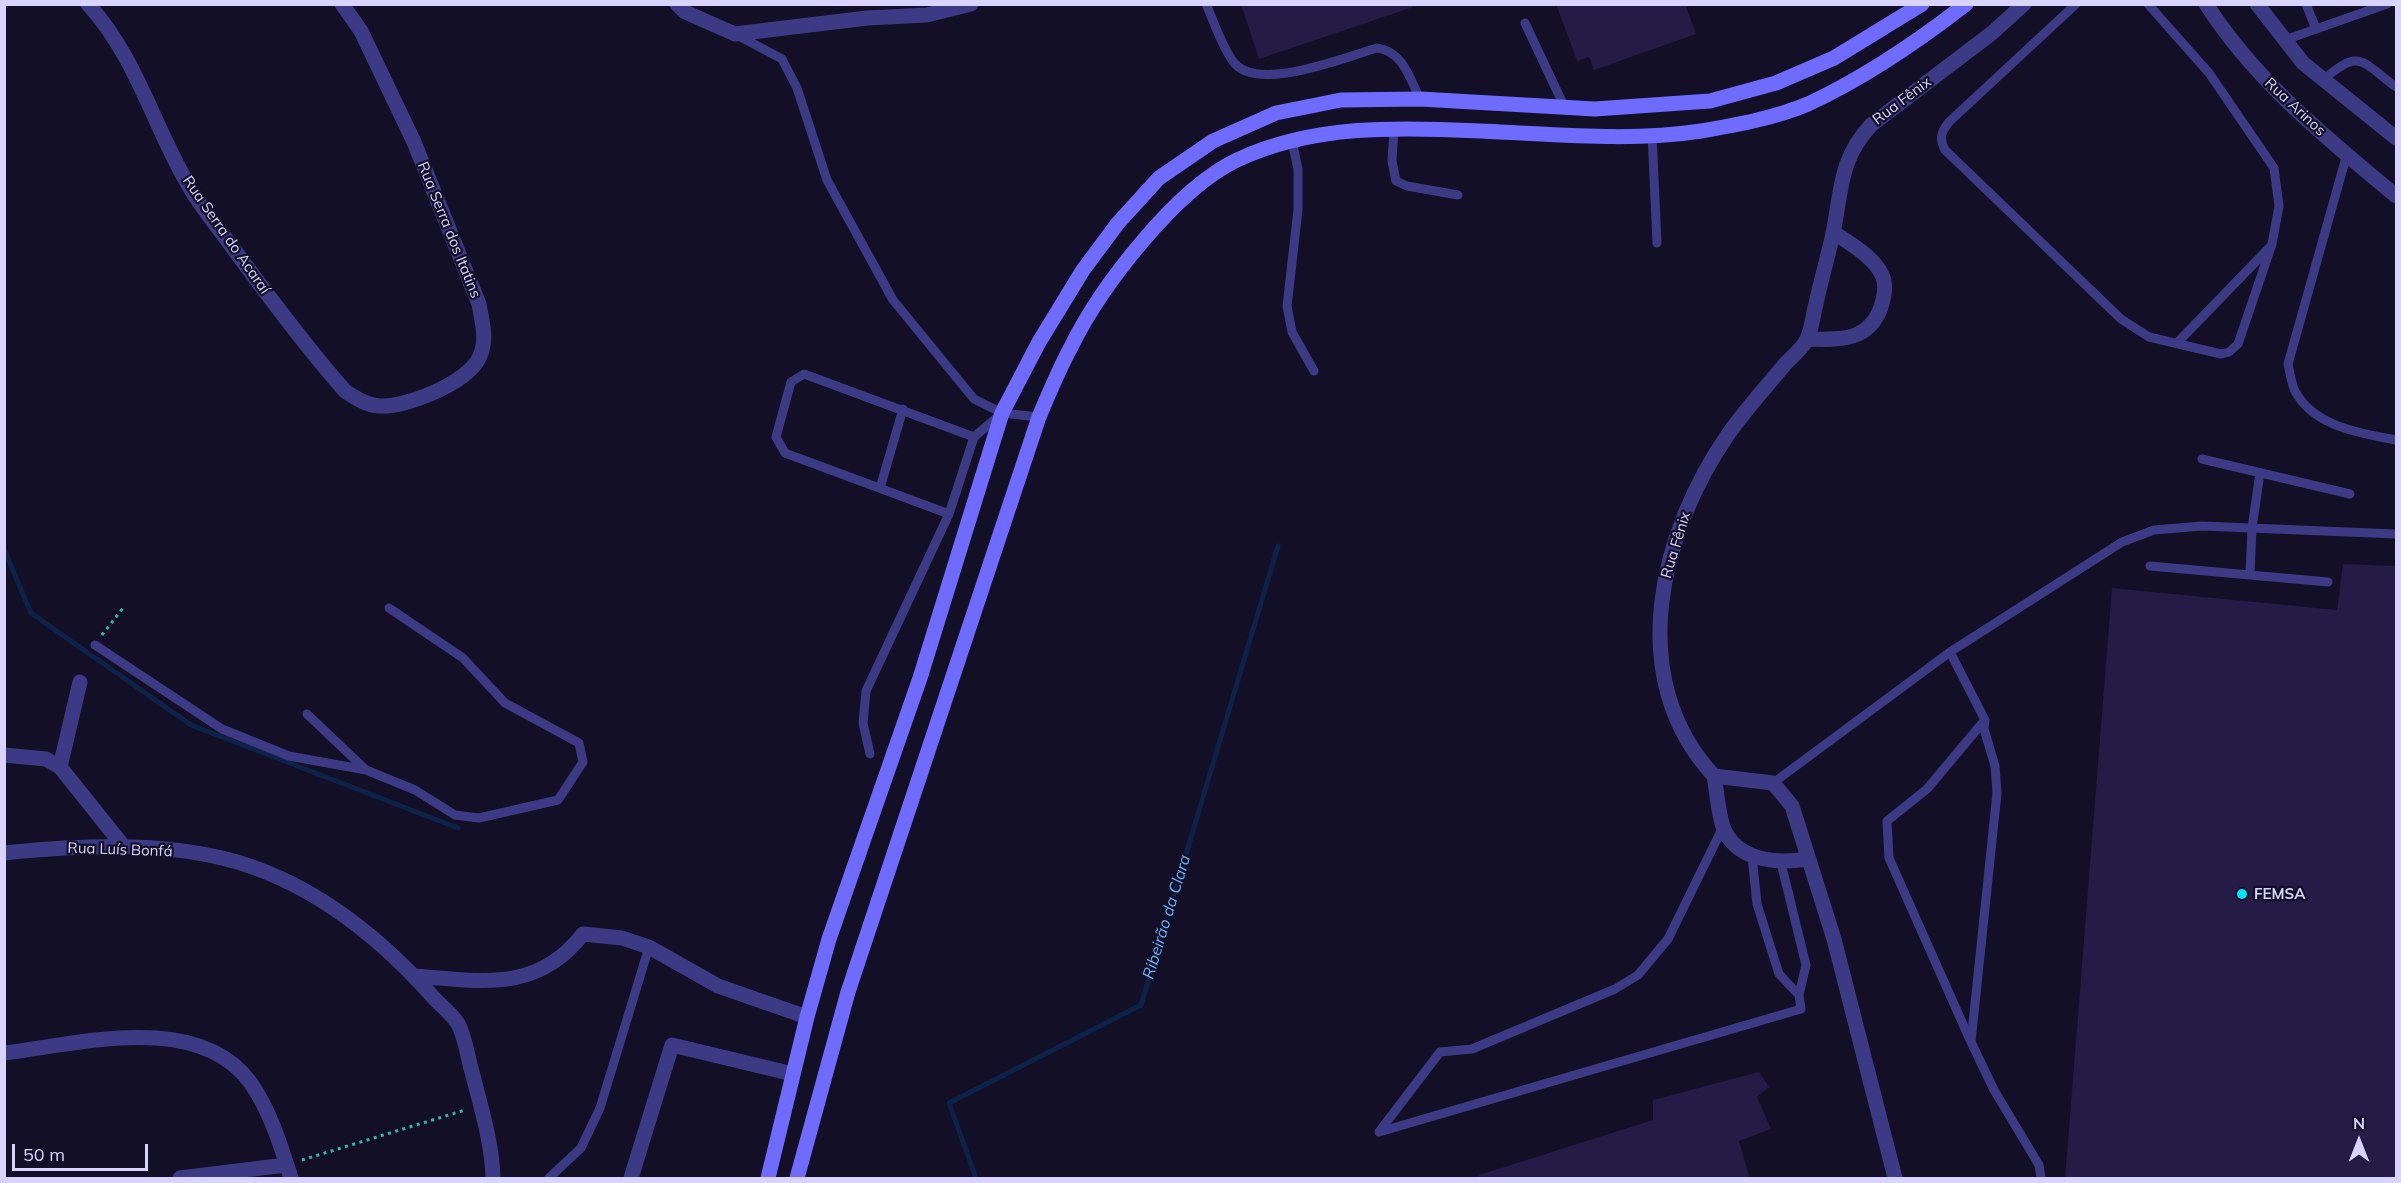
<!DOCTYPE html>
<html>
<head>
<meta charset="utf-8">
<style>
	body { margin:0 }
	#map { position:relative; width:2401px; height:1183px; overflow:hidden; background:#130f26; font-family:Mulish,sans-serif }
	canvas { display:block }
	.frame { position:absolute; inset:0; border:6px solid #d9d4ff; pointer-events:none }
	.north { position:absolute; left:2329px; top:1111px; width:60px; height:60px; -webkit-text-stroke:4px #130f26; paint-order:stroke; rotate:0deg; font-size:16px; font-weight:700; line-height:24px; text-align:center; color:#d9d4ff }
	.north::after { content:''; display:block; margin:auto; width:21px; height:27px; background:#d9d4ff; clip-path:polygon(50% 0,100% 100%,50% 72%,0 100%) }
	.scale { position:absolute; left:12px; top:1144px; width:136px; height:27px; box-sizing:border-box; border:3px solid #d9d4ff; border-top:0; padding-left:8px; font-size:18px; line-height:21px; white-space:nowrap; color:#d9d4ff; -webkit-text-stroke:4px #130f26; paint-order:stroke }
</style>
</head>
<body>
<div id="map">
<canvas width="2401" height="1183"></canvas>
<div class="frame"></div>
<div class="north">N</div>
<div class="scale">50 m</div>
</div>
<script>
const context = document.querySelector('canvas').getContext('2d');
context.lineJoin = 'round';
function strokePath(path, color, width, dash) { context.strokeStyle = color; context.lineWidth = width; context.lineCap = dash ? 'butt' : 'round'; context.setLineDash(dash || []); context.stroke(path); }
function fillPath(path, color) { context.fillStyle = color; context.fill(path, 'evenodd'); }
function drawText(font, color, halo, rows, align = 'center') {
  context.font = font + ' Mulish,sans-serif'; context.lineWidth = 4.5; context.setLineDash([]); context.textBaseline = 'middle'; context.strokeStyle = halo; context.fillStyle = color; for (const [text, x, y, turn = 0] of rows) {
    context.save(); context.translate(x, y); context.rotate((+turn || 0) * Math.PI / 180); context.textAlign = isNaN(turn) ? turn : align; if (halo) context.strokeText(text, 0, 0); context.fillText(text, 0, 0); context.restore();
  }
}
strokePath(new Path2D(`
	M4,549L31,613L191,725L458,828
	M976,1178L949,1103L1141,1005L1278,546`), '#0c2248', 5);
fillPath(new Path2D(`
	M1241,4H1412L1413,7L1259,59Z
	M1556,4H1685L1696,34L1594,70L1589,57L1577,61Z
	M2343,564L2397,566V1179H2065L2112,588L2337,610Z
	M1759,1072L1769,1087L1757,1097L1771,1129L1739,1141L1750,1179H1480L1479,1175L1653,1120V1100Z`), '#241b47');
strokePath(new Path2D(`
	M102,635L123,608
	M302,1160L465,1110`), '#2fb8b0', 3, [3, 4.5]);
strokePath(new Path2D(`
	M1206,4C1214,22 1221,44 1232,60C1254,95 1345,57 1377,48C1403,51 1410,79 1420,99
	M2076,4L1949,122C1941,132 1939,139 1945,150L2121,319L2149,337L2221,354L2229,352L2238,344L2272,244L2279,206L2274,168L2209,73L2148,4
	M2306,4L2316,29
	M1525,23L1565,108
	M737,35L782,59L797,88L827,180L893,300L974,399L1002,413L1039,417
	M2285,40L2387,4
	M2323,80C2360,48 2361,61 2396,87
	M1394,129L1392,161L1396,181L1407,186L1458,195
	M1652,134L1657,243
	M1292,141L1298,169V210L1287,306L1292,332L1314,371
	M2347,154L2288,364C2290,372 2291,383 2295,391C2314,427 2361,433 2396,440
	M2177,343L2271,246
	M2202,459L2350,494
	M880,488L903,409
	M949,514L785,453L776,437L791,382L804,374L974,437
	M2150,566L2328,582
	M2250,574L2252,528L2260,473
	M95,645L222,729L289,756L366,770L415,790L455,815L479,818L558,800L583,762L579,743L505,703L463,658L389,608
	M1950,652L1985,720L1984,729L1995,766L1997,793L1971,1042L1994,1090L2039,1165L2041,1178
	M307,714L366,770
	M870,754L863,723L866,691L949,514L974,437L1001,414
	M1773,783L1950,652L2122,542L2154,530L2202,526L2396,534
	M1752,856L1757,904L1779,974L1799,995
	M1970,1040L1889,858L1887,821L1927,789L1984,721
	M1379,1132L1801,1009L1799,995L1806,965L1781,863
	M1379,1132L1440,1052L1472,1049L1615,989L1638,975L1668,939L1723,827
	M549,1178L581,1148L600,1108L649,947`), '#3d3a85', 9);
strokePath(new Path2D(`
	M88,4C139,60 155,133 195,196C208,216 224,235 238,255C272,301 307,348 345,391C356,398 366,405 379,406C406,408 467,383 479,358C488,340 482,322 479,304L414,142L361,31L342,4
	M677,4L685,12L735,34L867,18L927,15L971,4
	M2206,4C2256,82 2327,138 2396,196
	M2257,4L2303,63L2396,138
	M1807,339C1838,340 1869,342 1881,307C1884,298 1887,285 1882,275C1873,256 1850,244 1833,232
	M4,755L46,759L60,767L124,847
	M60,767L80,682
	M1714,776C1623,678 1660,532 1729,433C1746,409 1767,386 1786,363C1793,356 1803,348 1807,339C1812,329 1813,314 1816,304C1821,280 1828,257 1833,233C1842,189 1839,160 1871,125L1992,33L2024,4
	M1714,776L1773,783L1792,806L1834,939L1895,1178
	M1714,776C1717,793 1718,811 1723,827C1736,861 1777,864 1807,859
	M4,853C77,846 154,841 226,859C309,880 378,935 434,998C442,1007 456,1017 460,1028C466,1042 468,1058 472,1072C481,1108 492,1142 493,1178
	M415,976C482,981 537,993 583,934L622,938L649,947L718,986L807,1017
	M4,1053C79,1044 197,1011 250,1082C270,1110 281,1146 291,1178
	M180,1178L286,1165
	M631,1178L672,1045L793,1074`), '#3d3a85', 15);
strokePath(new Path2D(`
	M768,1178L807,1017L829,939L920,678L1002,413L1039,342L1083,270L1118,223L1159,178L1213,141L1276,113L1341,100L1420,99L1595,109L1710,101L1776,83L1834,58L1922,4
	M797,1178L848,992L1039,417C1049,393 1059,369 1071,347C1101,286 1176,189 1237,160C1313,124 1400,127 1481,131C1554,134 1629,142 1701,131C1736,125 1775,118 1808,104C1864,78 1917,42 1966,4`), '#6f6bff', 15);
for (const [x, y, r, color] of [
	[2242,894,6,"#00e5ff"]
]) { const dot = new Path2D(); dot.arc(x, y, r, 0, 2 * Math.PI); context.fillStyle = color; context.fill(dot); strokePath(dot, '#130f26', 2); }
drawText('15px', '#d9d4ff', '#130f26', [
	["Rua Fênix",1902,101,-37],
	["Rua Arinos",2295,107,43],
	["Rua Serra dos Itatins",449,230,68],
	["Rua Serra do Acaraí",226,235,55],
	["Rua Fênix",1676,545,-73],
	["Rua Luís Bonfá",120,850,2]
]);
drawText('bold 15px', '#d9d4ff', '#130f26', [
	["FEMSA",2254,894]
], 'left');
drawText('italic 16px', '#62b6ff', '#130f26', [
	["Ribeirão da Clara",1167,917,-73]
]);
</script>
</body>
</html>
